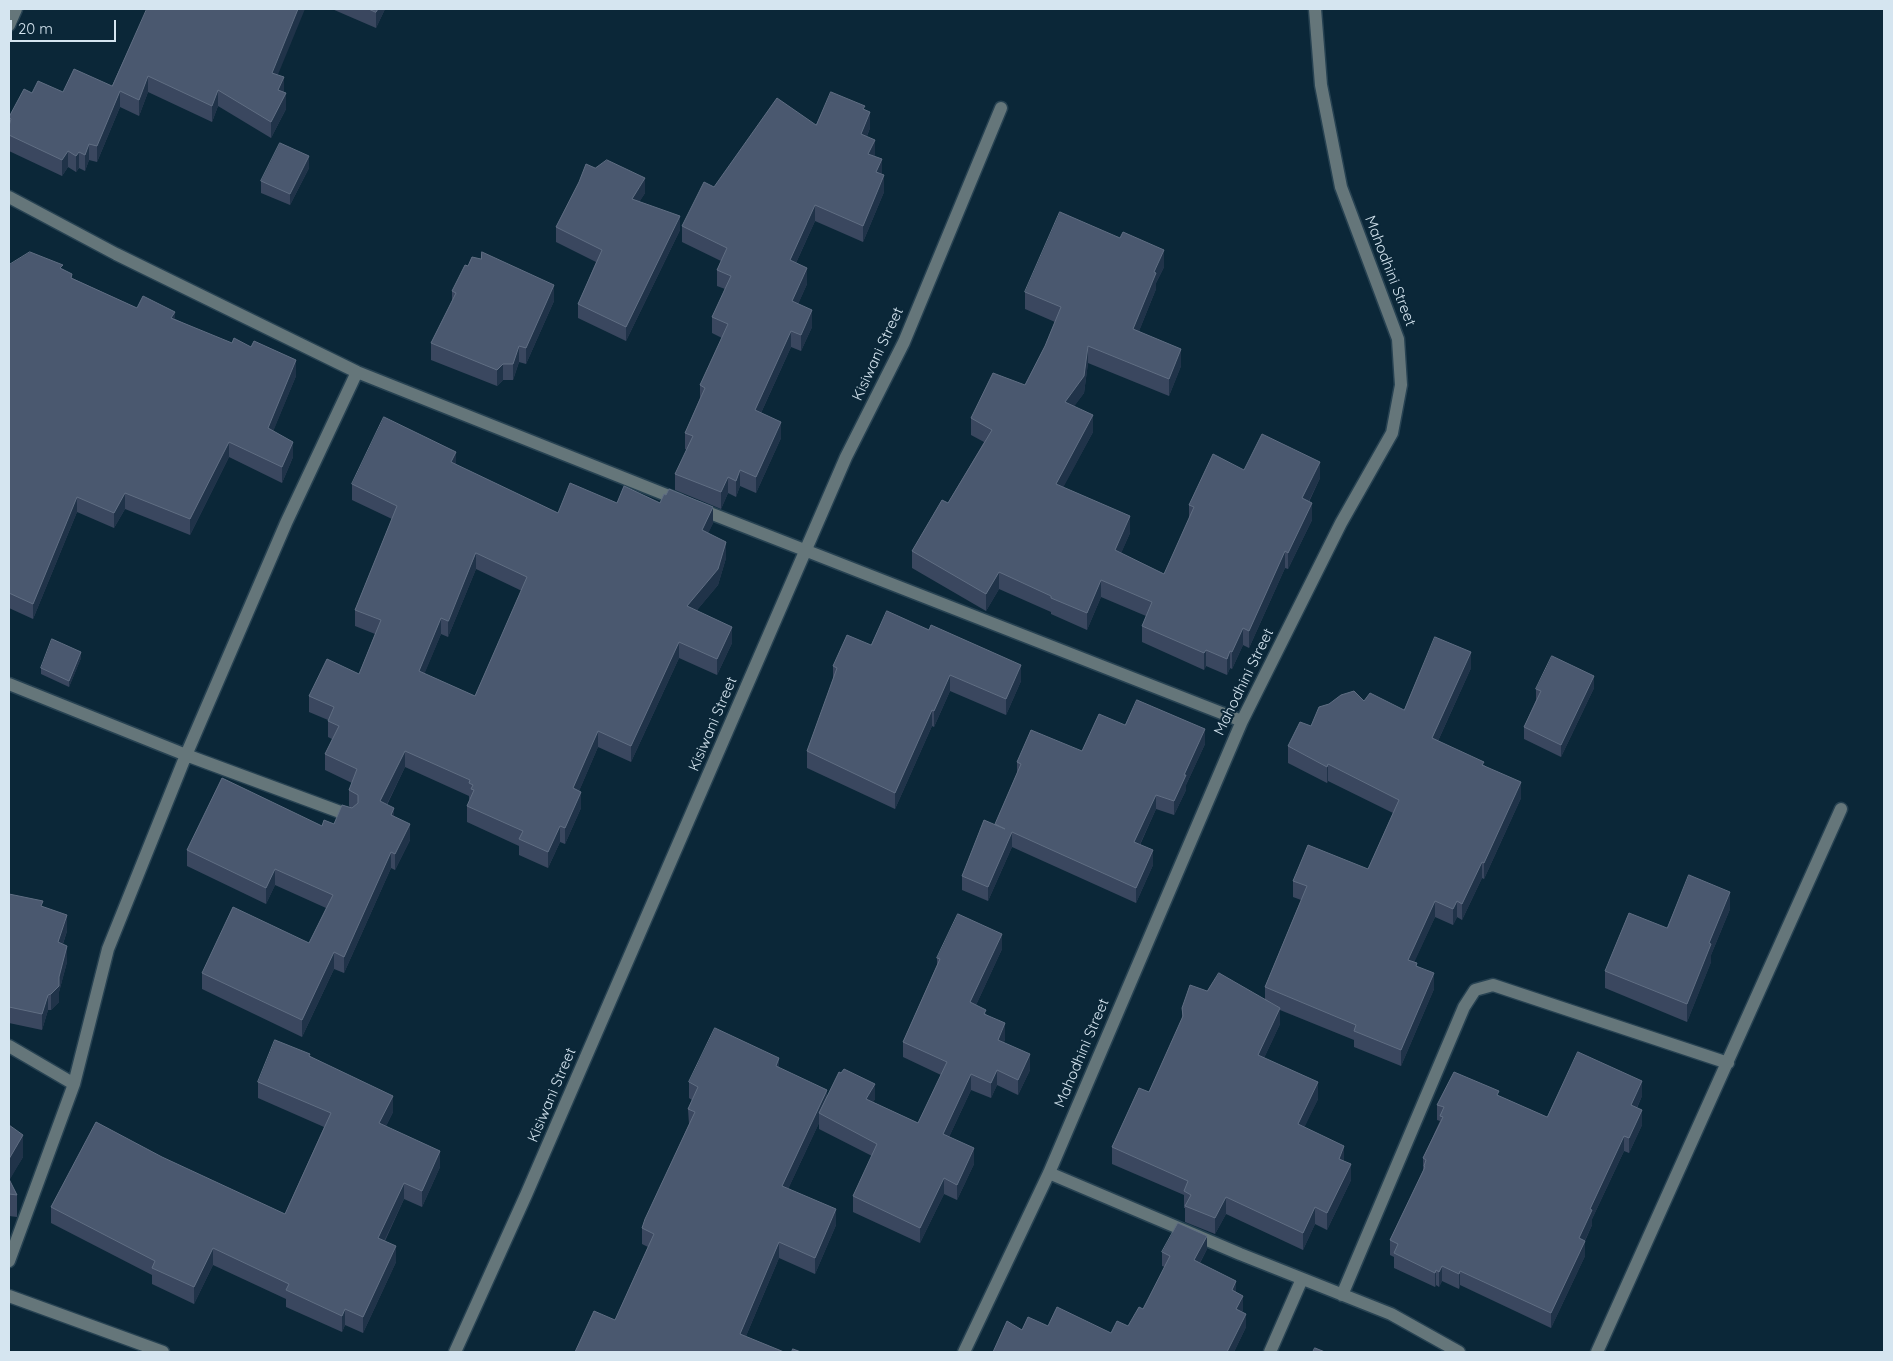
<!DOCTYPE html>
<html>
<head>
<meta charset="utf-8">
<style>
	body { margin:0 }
	#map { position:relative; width:1893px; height:1361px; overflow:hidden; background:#0b2738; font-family:Quicksand,sans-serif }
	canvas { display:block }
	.frame { position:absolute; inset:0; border:10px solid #d5e5f0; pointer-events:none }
	.scale { position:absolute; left:10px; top:20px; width:106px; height:22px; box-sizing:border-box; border:2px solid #d5e5f0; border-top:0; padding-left:6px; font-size:15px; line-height:18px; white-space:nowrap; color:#d5e5f0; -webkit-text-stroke:4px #0b2738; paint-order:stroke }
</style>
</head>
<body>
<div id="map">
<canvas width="1893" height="1361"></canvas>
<div class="frame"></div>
<div class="scale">20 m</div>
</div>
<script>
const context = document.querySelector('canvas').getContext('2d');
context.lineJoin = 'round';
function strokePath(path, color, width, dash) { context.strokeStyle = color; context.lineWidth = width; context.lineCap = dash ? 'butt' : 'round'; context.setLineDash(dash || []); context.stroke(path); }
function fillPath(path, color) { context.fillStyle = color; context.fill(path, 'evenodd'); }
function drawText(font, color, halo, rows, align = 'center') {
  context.font = font + ' Quicksand,sans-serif'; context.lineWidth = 4; context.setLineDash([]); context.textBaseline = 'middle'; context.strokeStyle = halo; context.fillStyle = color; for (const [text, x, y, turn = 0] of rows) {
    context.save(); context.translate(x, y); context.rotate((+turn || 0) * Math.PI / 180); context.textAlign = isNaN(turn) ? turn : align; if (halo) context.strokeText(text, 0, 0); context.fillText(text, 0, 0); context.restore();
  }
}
const minor = new Path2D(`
	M9,25L16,9
	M9,197L116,254L357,372L679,500
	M697,508L1242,721
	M9,684L186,755L351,816
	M9,1046L74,1084
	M1049,1173L1240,1254L1391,1314L1459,1352
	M9,1261L74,1084L108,949L186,755L286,523L357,372
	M1342,1295L1464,1007L1475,990L1493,985L1728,1063
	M9,1296L163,1352
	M455,1352L526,1195L846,457L904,342L1001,108
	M964,1352L1049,1173L1242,721L1341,523L1392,433L1401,385L1398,339L1341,187L1321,85L1315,9
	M1270,1352L1302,1279
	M1597,1352L1841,809`);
strokePath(minor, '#274252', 15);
strokePath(minor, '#65767a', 12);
fillPath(new Path2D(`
	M147,9L278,75L284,92L286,109L271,138L218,106L212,122L148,92L139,116L120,107L97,162L89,160L85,171L79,168L76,172L68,167L62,176L9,151V117L32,93L63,92L112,86Z
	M332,9H385L376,28Z
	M865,109L870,128L867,136L882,174L884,192L863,242L815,221L796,263L807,284L798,304L812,327L801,351L791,347L761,413L781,438L756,493L740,486L736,497L728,493L721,509L675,490V474L687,450L685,449V433L700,398V385L722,338L712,333V317L725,289L717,286V270L721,261L682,242V226L714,187L816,125Z
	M309,168L290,205L261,193V181Z
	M579,182L645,193L639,202L680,230L626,341L578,318V304L596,262L556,242V227Z
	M9,265L63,269L72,278L137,308L175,319L296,376L273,431L293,457L282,483L229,457L190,535L125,509L114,528L77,512L33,619L9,608Z
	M1164,267L1156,283V289L1139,331L1181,366L1169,396L1088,363L1084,393L1074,406L1093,432L1063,487L1130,533L1121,553L1164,574L1189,519V505L1244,470L1320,478L1309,502L1312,520L1288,569L1285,568L1249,648L1243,645L1232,669L1230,668L1227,675L1206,666L1204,670L1142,642V626L1146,616L1101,597L1087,630L1051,614V612L999,589L986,611L912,568V551L948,503L984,442L971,435V418L1025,385L1045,346L1055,322L1025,309V292Z
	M452,291L554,301L526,364L519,362L513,380H503L497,386L431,360V343L452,301Z
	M456,465L558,513L617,503H660L713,523L708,533L726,558L718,585L697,610L732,643L717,675L679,658L631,762L598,747L579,791L581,808L565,844L560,842L548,868L519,855V846L467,822V806L470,800L469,799V796L405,767L387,805L410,840L395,870L391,868L344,973L334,969L302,1037L202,989V973L309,943L326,908L275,885L266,904L187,866V850L334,824L350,807L349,806V790L352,783L325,770V754L332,739L328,737V720L309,712V696L359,674L375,634L355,626V610L392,519L352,500V484ZM476,569L522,591L475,696L424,674L441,634L448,637Z
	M871,645L1021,681L1006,715L950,691L934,727L932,726L895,809L807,768V751L833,681V666Z
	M81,658L69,687L41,674V668Z
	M1471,668L1438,741L1484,765L1521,798L1484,879L1482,878L1462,920L1457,917L1453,925L1435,917L1414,962L1434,989L1401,1066L1354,1047V1040L1280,1010V1024L1264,1058L1318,1099L1304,1127L1344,1161L1351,1180L1327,1230L1315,1224L1303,1250L1226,1214L1215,1234L1185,1222V1208H1184V1195L1112,1164V1147L1149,1092L1182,1020V1008L1207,991L1265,999V987L1301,900L1293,897V881L1368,869L1393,813L1328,781L1327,783L1288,763V746L1311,726L1364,701L1404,710Z
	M1594,688L1561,757L1524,739V727L1536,700V689Z
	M1125,725L1205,744L1186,785V790L1174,815L1156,809L1140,845L1153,865L1136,903L1012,847L988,901L962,890V876L995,825L1017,773V762L1082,751Z
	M9,894L43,907L67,931L63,944L67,962L59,992V1002L51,1010H48L42,1030L9,1023Z
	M1730,909L1711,955V962L1687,1022L1605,988V971L1667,928Z
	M1002,949L976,1005L986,1014L1005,1039L1004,1042L1030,1070L1018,1095L997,1085L991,1098L971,1090L949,1137L974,1164L957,1200L944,1194L920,1243L853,1212V1196L872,1156L819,1129V1123L788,1189L836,1225L815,1274L779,1258L746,1336L615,1320L648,1247L642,1244V1228L689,1124L688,1109L692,1100L689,1098V1082L779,1068L827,1096L875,1099L873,1102L918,1123L941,1075L903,1057V1042L937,965V958Z
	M310,1056L393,1112L386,1126L440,1167L422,1207L404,1199L385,1241L396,1262L363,1333L345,1325L342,1332L286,1307V1299L213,1265L194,1304L152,1284V1275L51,1223V1207L285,1214L324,1127L258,1098V1082Z
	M1499,1096L1547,1117L1642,1096L1637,1108L1642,1125L1629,1153L1624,1151L1592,1219V1225L1585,1241V1256L1551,1328L1460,1285L1459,1289L1442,1281L1439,1287L1436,1285L1435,1287L1394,1268V1257L1390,1255V1240L1423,1171V1158L1440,1121L1437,1120V1105Z
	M9,1125L23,1157L9,1180L17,1195V1217L9,1216Z
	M1207,1249L1200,1263L1236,1293L1243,1310L1242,1312L1246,1327L1234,1352L1022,1330L1048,1326L1111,1333L1128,1326L1143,1309L1165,1267L1162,1266V1252Z`), '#3a475f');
fillPath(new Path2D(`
	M298,9H305L272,89V73Z
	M378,9H385L376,28V12Z
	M148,76V92L139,116V100Z
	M284,77V93L278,90Z
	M218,90V106L212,122V106Z
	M120,91V107L97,162V146Z
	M286,93V109L271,138V122Z
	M870,112V128L861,150V134Z
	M875,140V156L868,170V154Z
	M89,144V160L85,171V155Z
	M68,151V167L62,176V160Z
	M79,152V168L76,172V156Z
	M309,156V168L290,205V194Z
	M882,159V175L876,172Z
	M884,175V192L863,242V226Z
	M645,178V193L632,214V199Z
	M815,205V221L790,276V260Z
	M680,216V230L626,341V327Z
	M1164,250V267L1156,283V289L1133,346V329L1154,272Z
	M807,268V284L792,318V301Z
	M554,285V301L526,364V348Z
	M812,310V327L801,351V335Z
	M175,312V328L171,318Z
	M791,331V347L755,426V410Z
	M519,346V362L513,380V364Z
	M1088,346V363L1084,393L1065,419V402Z
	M1181,349V366L1169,396V379Z
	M296,360V376L268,444V428Z
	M503,364V380L497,386V370Z
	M1093,415V432L1056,501V484Z
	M781,422V438L756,493V477Z
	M229,442V457L190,535V519Z
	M293,442V457L282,483V467Z
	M456,452V468L451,462Z
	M1320,462V478L1302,515V498Z
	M740,470V486L736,497V481Z
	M728,477V493L721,509V492Z
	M125,493V509L114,528V513Z
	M77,497V512L33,619V604Z
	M1312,503V520L1288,569V553Z
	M713,507V523L702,547V530Z
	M1130,516V533L1115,567V550Z
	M726,542V558L718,585L687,622V606Z
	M1285,551V568L1249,648V631Z
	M476,553V569L448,637V621Z
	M999,572V589L986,611V594Z
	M1101,580V597L1087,630V613Z
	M441,618V634L419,687V671Z
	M732,627V643L717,675V659Z
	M1243,628V645L1232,669V652Z
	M679,642V658L631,762V746Z
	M1206,650V666L1204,670V653Z
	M1230,651V668L1227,675V659Z
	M81,652V658L69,687V681Z
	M1471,652V668L1432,754V738Z
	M1021,665V681L1006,715V699Z
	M950,675V691L934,727V711Z
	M1594,676V688L1561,757V745Z
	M932,710V726L895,809V793Z
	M1205,729V744L1186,785V790L1174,815V801L1184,775Z
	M598,731V747L573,805V788Z
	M405,751V767L380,818V801Z
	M1328,764V781L1327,783V767Z
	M1521,782V798L1484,879V863Z
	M581,792V808L565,844V828Z
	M1156,795V809L1134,857V842Z
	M394,808V825L391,815Z
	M410,824V840L395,870V854Z
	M560,826V842L548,868V852Z
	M1012,832V847L988,901V887Z
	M1153,850V865L1136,903V888Z
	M391,852V868L344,973V957Z
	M1482,862V878L1462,920V904Z
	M275,869V885L266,904V888Z
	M1730,892V909L1711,955V962L1687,1022V1004L1709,943Z
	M1435,901V917L1408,976V960Z
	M1457,901V917L1453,925V909Z
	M67,915V931L58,958V942Z
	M1002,934V949L970,1018V1002Z
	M67,946V962L59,992V1002L51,1010V994L59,977Z
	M334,952V969L302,1037V1020Z
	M1434,973V989L1401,1066V1050Z
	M48,995V1010L42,1030V1014Z
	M1280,1008V1024L1258,1071V1055Z
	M1005,1023V1039L998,1055V1040Z
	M1030,1054V1070L1018,1095V1080Z
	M779,1058V1073L776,1066Z
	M997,1070V1085L991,1098V1083Z
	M971,1074V1090L943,1150V1134Z
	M1642,1081V1096L1631,1120V1105Z
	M1318,1082V1099L1298,1141V1124Z
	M875,1084V1099L866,1114V1099Z
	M827,1090V1105L819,1113V1123L782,1202V1186Z
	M393,1096V1112L379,1140V1123Z
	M1642,1110V1125L1629,1153V1138Z
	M23,1135V1157L9,1181V1159Z
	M1624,1136V1151L1592,1219V1225L1579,1253V1238L1590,1209Z
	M1344,1146V1162L1339,1159Z
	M974,1148V1164L957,1200V1185Z
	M440,1151V1167L422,1207V1191Z
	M1351,1164V1180L1327,1230V1213Z
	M944,1178V1194L920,1243V1228Z
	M404,1183V1199L378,1254V1238Z
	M1226,1197V1214L1215,1234V1218Z
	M1315,1207V1224L1303,1250V1233Z
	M836,1209V1225L815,1274V1258Z
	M1207,1236V1249L1194,1274V1260Z
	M1585,1241V1256L1551,1328V1313Z
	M779,1242V1258L740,1350V1334Z
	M396,1246V1262L363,1333V1317Z
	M213,1248V1265L194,1304V1287Z
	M1442,1266V1281L1439,1287V1272Z
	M1436,1270V1285L1435,1287V1273Z
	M1460,1271V1285L1459,1289V1274Z
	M1236,1281V1294L1232,1290Z
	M1243,1296V1310L1236,1322V1309Z
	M345,1309V1325L342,1332V1316Z
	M1246,1314V1327L1234,1352H1227Z`), '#203349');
const building = new Path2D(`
	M147,9H298L272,73L284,77L278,90L286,93L271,122L218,90L212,106L148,76L139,100L120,91L97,146L89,144L85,155L79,152L76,156L68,151L62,160L9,135V126L11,119L9,117L24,89L32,93L38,81L63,92L74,69L112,86Z
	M369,9H378L376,12Z
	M831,92L865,106L863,109L870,112L861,134L875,140L868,154L882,159L876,172L884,175L863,226L815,205L790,260L807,268L792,301L812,310L801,335L791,331L755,410L781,422L756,477L740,470L736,481L728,477L721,492L675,474L693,436L685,433L705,388L700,385L728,324L712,317L731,276L717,270L727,248L682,226L704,182L714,187L777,98L816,125Z
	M280,143L309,156L290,194L261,181Z
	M607,160L645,178L632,199L680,216L626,327L578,304L602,250L556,227L579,182L586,164L595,168Z
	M1060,212L1120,238L1123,232L1164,250L1154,272L1156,273L1133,329L1181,349L1169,379L1088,346L1084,376L1065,402L1093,415L1056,484L1130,516L1115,550L1164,574L1194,507L1189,505L1213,454L1244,470L1262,434L1320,462L1302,498L1312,503L1288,553L1285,551L1249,631L1243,628L1232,652L1230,651L1227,659L1206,650L1204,653L1142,626L1152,602L1101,580L1087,613L1051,598V596L999,572L986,594L912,551L942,500L948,503L992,430L971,418L993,373L1025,385L1045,346L1061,307L1025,292Z
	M30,252L63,265L60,268L72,274L71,278L137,308L143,296L175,312L171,318L232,343L234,338L251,347L254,341L296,360L268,428L293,442L282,467L229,442L190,519L125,493L114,513L77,497L33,604L9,593V265Z
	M482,252L554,285L526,348L519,346L513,364H503L497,370L431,343L456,293L452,291L465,265L468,266L472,257L481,259Z
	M384,417L456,452L451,462L558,513L570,483L617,503L624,486L660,503L664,494L666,495L669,489L713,507L702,530L726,542L718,569L687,606L732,627L717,659L679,642L631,746L598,731L573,788L581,792L565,828L560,826L548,852L519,839L523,831L467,806L474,790L471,789L473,785L469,783L470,780L405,751L380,801L394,808L391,815L410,824L395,854L391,852L344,957L334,952L302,1020L202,973L233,907L309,943L333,895L275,869L266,888L187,850L222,778L322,826L324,820L334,824L342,805L352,808L358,803V795L349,790L357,769L325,754L339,726L328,721L334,707L309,696L327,659L359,674L381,620L355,610L397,506L352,484ZM476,553L527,577L475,696L419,671L441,618L448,621Z
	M887,611L929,630L931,625L1021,665L1006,699L950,675L934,711L932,710L895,793L807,751L837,668L833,666L847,635L871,645Z
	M1435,637L1471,652L1432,738L1484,762L1482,765L1521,782L1484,863L1482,862L1462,904L1457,901L1453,909L1435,901L1408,960L1417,963L1416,966L1434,973L1401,1050L1354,1031L1356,1025L1265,987L1307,886L1293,881L1308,845L1368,869L1399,800L1328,764L1327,767L1288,746L1300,722L1311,726L1319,707L1329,704L1341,695L1354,691L1364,701L1370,693L1404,710Z
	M52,639L81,652L69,681L41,668Z
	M1552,656L1594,676L1561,745L1524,727L1541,691L1536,689Z
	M1137,700L1205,729L1184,775H1186L1174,801L1156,795L1134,842L1153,850L1136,888L1012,832L988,887L962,876L984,820L1005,829L995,824L1021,764L1017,762L1031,730L1082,751L1099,714L1125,725Z
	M1689,875L1730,892L1709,943L1711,944L1687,1004L1605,971L1629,913L1667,928Z
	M9,894L43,901L41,906L67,915L58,942L67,946L59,977V986L51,994L48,995L42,1014L9,1007Z
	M958,914L1002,934L970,1002L986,1010L984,1014L1005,1023L998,1040L1030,1054L1018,1080L997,1070L991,1083L971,1074L943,1134L974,1148L957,1185L944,1178L920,1228L853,1196L877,1144L819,1113L839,1072L841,1073L844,1069L875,1084L866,1099L918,1123L947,1062L903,1042L940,959L937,958Z
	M1219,973L1280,1008L1258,1055L1318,1082L1298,1124L1344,1146L1339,1159L1351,1164L1327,1213L1315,1207L1303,1233L1226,1197L1215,1218L1185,1206L1191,1195L1184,1191L1188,1181L1112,1147L1139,1088L1149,1092L1183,1016L1182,1008L1190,985L1207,991Z
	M715,1028L779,1058L776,1066L827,1090L782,1186L836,1209L815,1258L779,1242L740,1334L784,1352H575L594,1311L615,1320L654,1234L642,1228L645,1219L695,1112L688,1109L698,1087L689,1082Z
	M275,1040L310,1054L309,1056L393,1096L379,1123L440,1151L422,1191L404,1183L378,1238L396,1246L363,1317L345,1309L342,1316L286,1290L289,1284L213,1248L194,1287L152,1268L155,1261L51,1207L96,1122L162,1157L285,1214L331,1113L258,1082Z
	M1578,1052L1642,1081L1631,1105L1642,1110L1629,1138L1624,1136L1590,1209L1592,1210L1579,1238L1585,1241L1551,1313L1460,1271L1459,1274L1442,1266L1439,1272L1436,1270L1435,1273L1394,1253L1398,1244L1390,1240L1425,1167L1424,1166L1426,1160L1423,1158L1443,1117L1440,1116L1444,1107L1437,1105L1454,1072L1499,1091L1497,1095L1547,1117Z
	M9,1125L23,1135L9,1159Z
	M9,1179L17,1195L9,1194Z
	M1178,1223L1207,1236L1194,1260L1236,1281L1232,1290L1243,1296L1236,1309L1246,1314L1227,1352H993L1007,1321L1022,1330L1028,1317L1048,1326L1057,1307L1111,1333L1117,1321L1128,1326L1139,1307L1143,1309L1170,1256L1162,1252Z
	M1315,1348L1325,1352H1313Z
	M793,1349L801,1352H792Z`);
fillPath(building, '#4a586f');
strokePath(building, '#606e83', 1);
drawText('15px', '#d5e5f0', '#0b2738', [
	["Mahodhini Street",1390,271,69],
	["Kisiwani Street",878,354,-65],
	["Mahodhini Street",1244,682,-64],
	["Kisiwani Street",713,724,-67],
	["Mahodhini Street",1082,1053,-67],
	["Kisiwani Street",552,1095,-67]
]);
</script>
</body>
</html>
